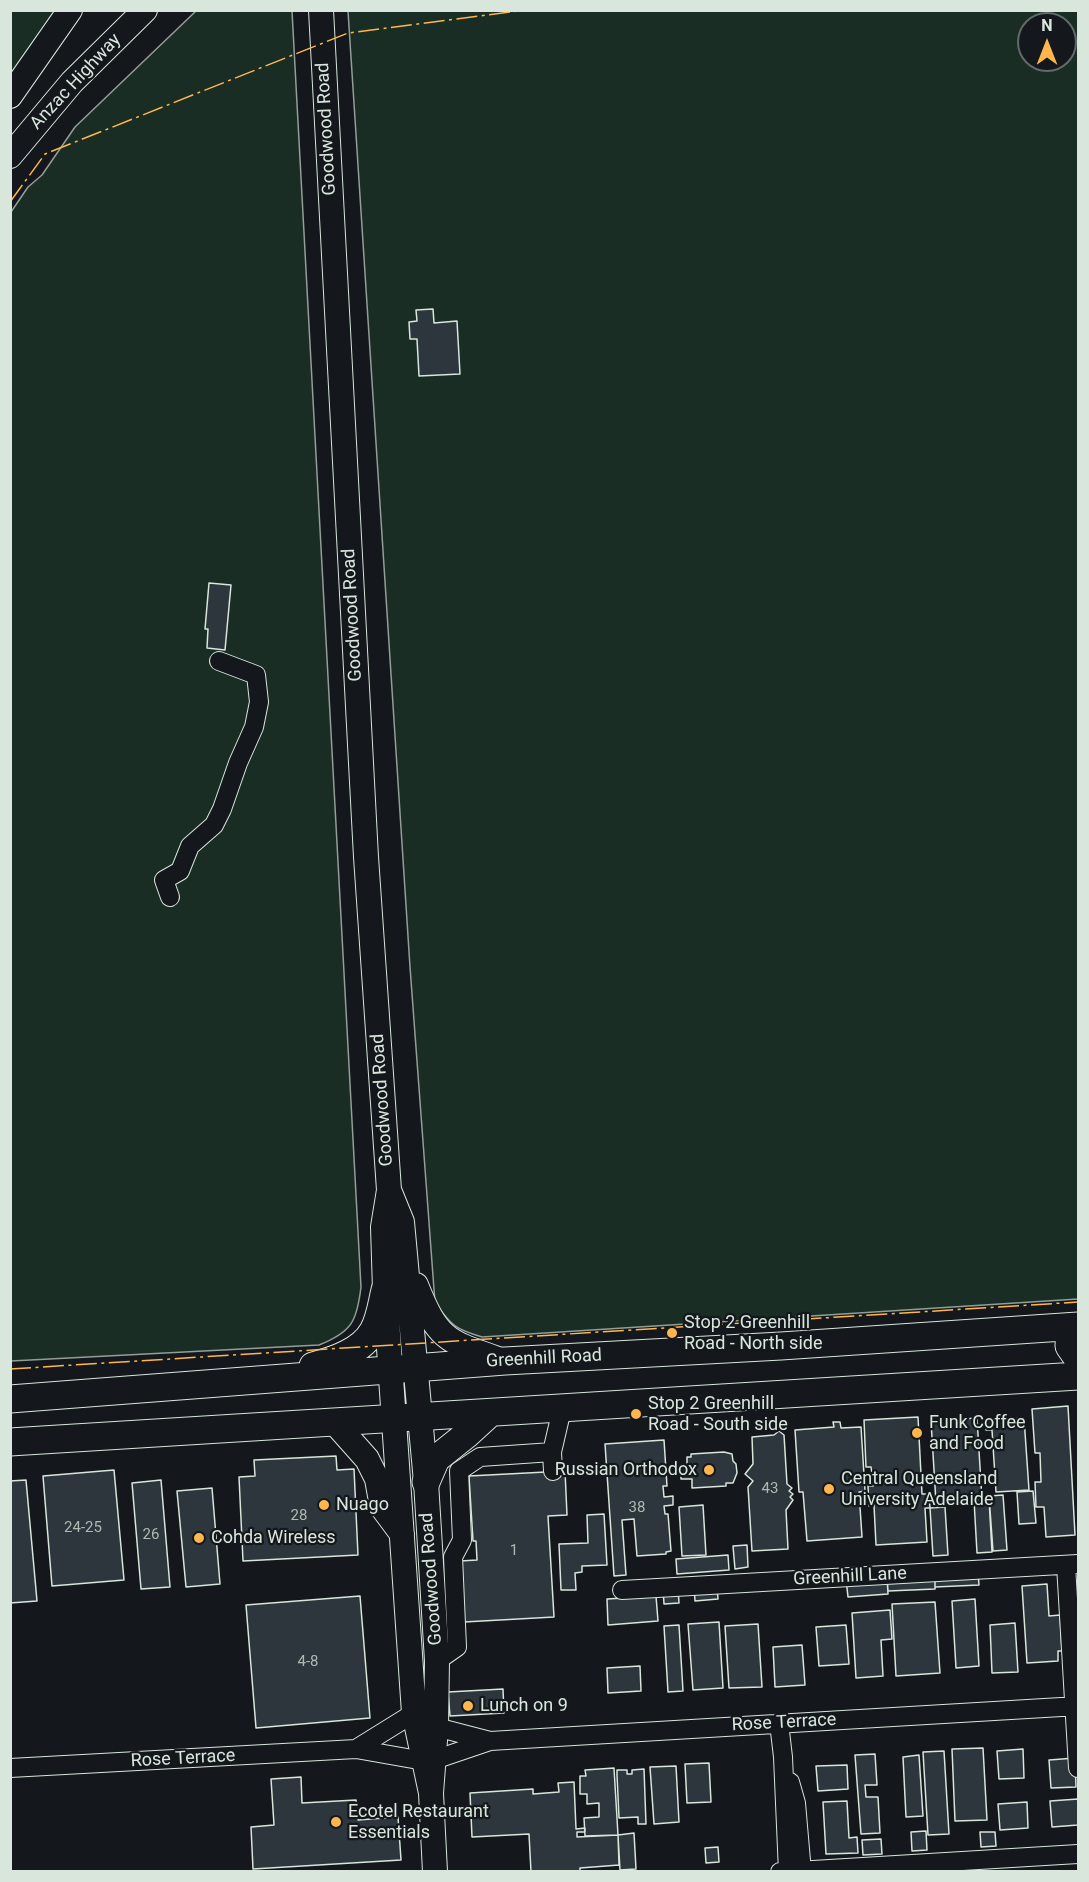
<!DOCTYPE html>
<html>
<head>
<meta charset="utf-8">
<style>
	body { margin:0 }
	#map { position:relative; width:1089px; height:1882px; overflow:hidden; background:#14181c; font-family:Roboto,sans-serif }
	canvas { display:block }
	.frame { position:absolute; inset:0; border:12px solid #d8e6dc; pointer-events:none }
	.north { position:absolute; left:1017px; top:12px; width:60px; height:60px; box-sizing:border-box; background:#14181c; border:2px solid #626a69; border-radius:50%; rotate:0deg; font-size:16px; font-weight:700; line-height:24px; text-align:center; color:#d8e6dc }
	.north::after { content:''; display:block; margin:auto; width:21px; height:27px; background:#ffb74d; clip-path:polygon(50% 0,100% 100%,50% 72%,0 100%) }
</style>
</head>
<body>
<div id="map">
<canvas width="1089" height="1882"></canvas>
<div class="frame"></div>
<div class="north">N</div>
</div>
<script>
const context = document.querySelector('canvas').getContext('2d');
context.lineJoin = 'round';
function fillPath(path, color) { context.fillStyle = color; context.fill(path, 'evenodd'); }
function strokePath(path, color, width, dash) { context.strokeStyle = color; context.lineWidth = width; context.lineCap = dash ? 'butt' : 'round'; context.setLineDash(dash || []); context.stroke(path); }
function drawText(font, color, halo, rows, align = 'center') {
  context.font = font + ' Roboto,sans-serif'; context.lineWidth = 4.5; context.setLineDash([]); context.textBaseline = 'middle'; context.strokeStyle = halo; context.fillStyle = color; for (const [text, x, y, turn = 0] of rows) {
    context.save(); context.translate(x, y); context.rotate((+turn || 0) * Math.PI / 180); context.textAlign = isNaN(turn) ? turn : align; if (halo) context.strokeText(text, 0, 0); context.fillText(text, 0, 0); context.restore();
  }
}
const green = new Path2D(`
	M11,11H56L11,76Z
	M196,11H292L361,1287C357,1321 352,1332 319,1345L11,1361V212L28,187L42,175L75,127Z
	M348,11H1078V1299L482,1337C455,1329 452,1326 435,1303L410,967ZM1029,24H1065V60H1029Z`);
fillPath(green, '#1a2d24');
strokePath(green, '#939e99', 1.5);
const building = new Path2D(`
	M433,309L434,323L457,321L460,374L419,376L417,339H410L409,322L417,321L416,310Z
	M209,583L231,585L225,650L207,648L208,629H205Z
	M1068,1406L1075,1535L1046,1537L1044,1507H1036L1035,1482H1041L1040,1453H1035L1032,1409Z
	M918,1417L922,1494H929L930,1508H925L927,1542L876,1545L874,1505L869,1506L868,1486H873L872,1480H868V1474H872L871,1467H866L864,1420Z
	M977,1418L982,1500L936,1503L931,1421Z
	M1024,1418L1029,1490L996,1492L992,1430H986L985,1421Z
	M833,1422H840L841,1428L861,1427L865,1491L859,1492L862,1537L807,1541L803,1492H799L795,1430L834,1427Z
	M779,1431L784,1435L787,1484L792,1488L789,1491L793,1494L790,1497L793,1500L786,1510L788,1549L752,1551L748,1487L753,1481L745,1474L753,1464L752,1437L774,1435Z
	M664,1440L667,1486H663L664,1497L673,1496V1505L664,1506L665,1514H668L671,1551L666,1552V1554L637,1556L634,1519L622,1520L626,1575L614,1576L605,1444Z
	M724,1452L732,1454L733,1461L736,1464L737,1473L733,1483H726V1486L692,1488V1479H681V1467L687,1465V1457H691V1454Z
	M336,1456L337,1470L354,1469L358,1555L243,1561L239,1477L255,1476L254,1460Z
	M114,1470L124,1580L52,1586L43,1476Z
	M565,1471L567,1515L548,1516L554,1617L464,1622L460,1561L477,1560L476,1541H473L469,1476Z
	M26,1480L37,1601L10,1603V1481Z
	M161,1480L170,1587L141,1589L132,1483Z
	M212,1488L220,1584L186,1587L177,1491Z
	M1033,1491L1036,1523L1019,1524L1017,1492Z
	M1003,1495L1007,1550L993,1551L989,1496Z
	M989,1499L992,1552L977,1553L974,1500Z
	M703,1505L706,1555L682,1556L679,1507Z
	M945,1507L948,1555L933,1556L930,1508Z
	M604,1514L607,1565L582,1566V1572L575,1573L576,1590H561L559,1544L588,1543L587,1515Z
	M747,1545L748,1567L735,1569L733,1546Z
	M728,1555L729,1570L677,1574L676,1559Z
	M978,1572L979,1585L935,1587V1574Z
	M935,1574V1589L888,1591L887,1576Z
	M887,1576L888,1594L848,1597L846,1579Z
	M1047,1584L1049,1616L1060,1615L1062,1651H1058V1661L1027,1663L1022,1586Z
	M717,1586L718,1599L695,1601L694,1587Z
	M678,1588L679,1603L664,1604L663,1589Z
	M360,1596L370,1718L256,1728L246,1605Z
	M656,1596L658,1621L608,1625L607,1599Z
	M975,1599L979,1666L956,1668L952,1601Z
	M935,1602L940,1673L896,1676L892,1604Z
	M890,1610L892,1639L881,1640L883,1676L856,1678L852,1613Z
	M719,1622L723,1688L693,1690L688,1624Z
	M1015,1623L1018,1672L992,1673L990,1625Z
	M758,1624L762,1687L729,1688L725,1626Z
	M679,1625L683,1691L668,1692L664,1626Z
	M846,1625L849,1664L819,1666L816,1627Z
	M802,1645L805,1685L775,1687L773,1647Z
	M640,1666L641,1691L608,1693L607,1668Z
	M503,1689L504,1713L450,1716L448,1692Z
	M983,1748L987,1820L955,1821L952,1749Z
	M1023,1749L1024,1778L999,1779L997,1751Z
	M944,1751L949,1834L928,1835L923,1752Z
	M875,1754L877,1785H865L866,1797H878L880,1833L861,1834L855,1755Z
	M919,1755L923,1816L906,1817L903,1757Z
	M1075,1758L1076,1787L1051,1788L1049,1760Z
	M709,1763L711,1802L687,1803L685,1764Z
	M847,1765L848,1789L818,1791L816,1766Z
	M676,1766L679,1822L654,1824L650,1767Z
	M614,1768L618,1835L585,1836L584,1818L599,1817V1803L587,1804V1794H580V1776H586L585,1770Z
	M644,1769L646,1824H638V1817L619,1818L617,1775V1770H627V1774H632V1770Z
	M301,1777L302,1803L356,1800L358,1820L398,1817L401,1860L253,1869L251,1827L274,1825L271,1779Z
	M574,1782L576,1829L585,1828V1832H577V1837L618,1835L619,1865L580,1868V1872H531L529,1834L472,1837L470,1793L533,1789V1794L559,1792L558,1783Z
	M1078,1799V1825L1052,1827L1050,1801Z
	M847,1801L849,1838L857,1837L858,1853L826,1854L823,1802Z
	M1027,1802L1028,1828L1000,1830L998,1804Z
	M926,1831L927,1850L912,1851L911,1832Z
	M980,1832H995L996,1846L981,1847Z
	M634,1833L636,1869L620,1870L618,1835Z
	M881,1839L882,1854L863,1855L862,1840Z
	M718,1847L719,1862L706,1863L705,1848Z`);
fillPath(building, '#2c363c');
strokePath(building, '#d8e6dc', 1.5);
const minor = new Path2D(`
	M170,897L164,880L180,871L190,846L214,825L222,809L238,763L254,727L259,702L256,675L219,661
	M553,1471L552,1452L562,1409
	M1066,1565L1078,1768
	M622,1590L1078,1564
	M437,1661L457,1647L453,1557L462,1540L459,1471L480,1457L552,1452
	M779,1723L783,1757L788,1872
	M436,1727L490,1741
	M356,1749L414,1713
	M434,1760L490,1741L1078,1706
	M10,1768L356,1749L424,1761
	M790,1782L796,1803L802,1872
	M780,1872L1078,1854`);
const major = new Path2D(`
	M321,10L366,857L389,1190L383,1227L385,1290L414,1713L431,1793
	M10,96L70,10
	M10,156L72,82L145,10
	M389,1190L402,1222L426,1482L437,1661L436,1727L431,1793L435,1872
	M416,1285C438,1340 446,1341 501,1360
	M335,1423L367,1459L377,1479L382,1507L402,1534`);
const highway = new Path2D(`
	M1070,1327L1069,1346L1078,1359
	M313,1366C335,1360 362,1351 373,1331C380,1319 382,1302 385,1290
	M10,1399L505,1361L781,1346L1078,1326
	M10,1442L1078,1376
	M426,1482L436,1459L466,1435L490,1413`);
strokePath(minor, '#d8e6dc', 20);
strokePath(major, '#d8e6dc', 26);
strokePath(highway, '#d8e6dc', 29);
strokePath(minor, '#14181c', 18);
strokePath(major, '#14181c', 24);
strokePath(highway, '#14181c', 27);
strokePath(new Path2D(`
	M10,202L45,154L348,33L526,10
	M10,1369L1078,1302`), '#ffb74d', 1.5, [21, 4.5, 3, 4.5]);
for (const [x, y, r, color] of [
	[672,1333,6,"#ffb74d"],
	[636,1414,6,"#ffb74d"],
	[917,1433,6,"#ffb74d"],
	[709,1470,6,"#ffb74d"],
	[829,1489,6,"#ffb74d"],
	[324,1505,6,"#ffb74d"],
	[199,1538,6,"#ffb74d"],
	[468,1706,6,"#ffb74d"],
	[336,1822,6,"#ffb74d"]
]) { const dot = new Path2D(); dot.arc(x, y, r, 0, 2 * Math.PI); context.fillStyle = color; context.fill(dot); strokePath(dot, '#14181c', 2); }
drawText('15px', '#adbab4', null, [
	["43",770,1489],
	["38",637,1508],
	["28",299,1516],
	["24-25",83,1528],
	["26",151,1535],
	["1",514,1551],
	["4-8",308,1662]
]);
drawText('18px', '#d8e6dc', '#14181c', [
	["Anzac Highway",76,82,-47],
	["Goodwood Road",327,129,-93],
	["Goodwood Road",353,615,-93],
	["Goodwood Road",383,1100,-94],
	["Greenhill Road",544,1359,-3],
	["Greenhill Lane",850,1577,-3],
	["Goodwood Road",432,1579,-94],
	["Rose Terrace",784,1723,-3],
	["Rose Terrace",183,1759,-3]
]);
drawText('18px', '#d8e6dc', '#14181c', [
	["Stop 2 Greenhill",684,1323],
	["Road - North side",684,1344],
	["Stop 2 Greenhill",648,1404],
	["Road - South side",648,1425],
	["Funk Coffee",929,1423],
	["and Food",929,1444],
	["Russian Orthodox",697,1470,"right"],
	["Central Queensland",841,1479],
	["University Adelaide",841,1500],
	["Nuago",336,1505],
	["Cohda Wireless",211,1538],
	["Lunch on 9",480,1706],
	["Ecotel Restaurant",348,1812],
	["Essentials",348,1833]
], 'left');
</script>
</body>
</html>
